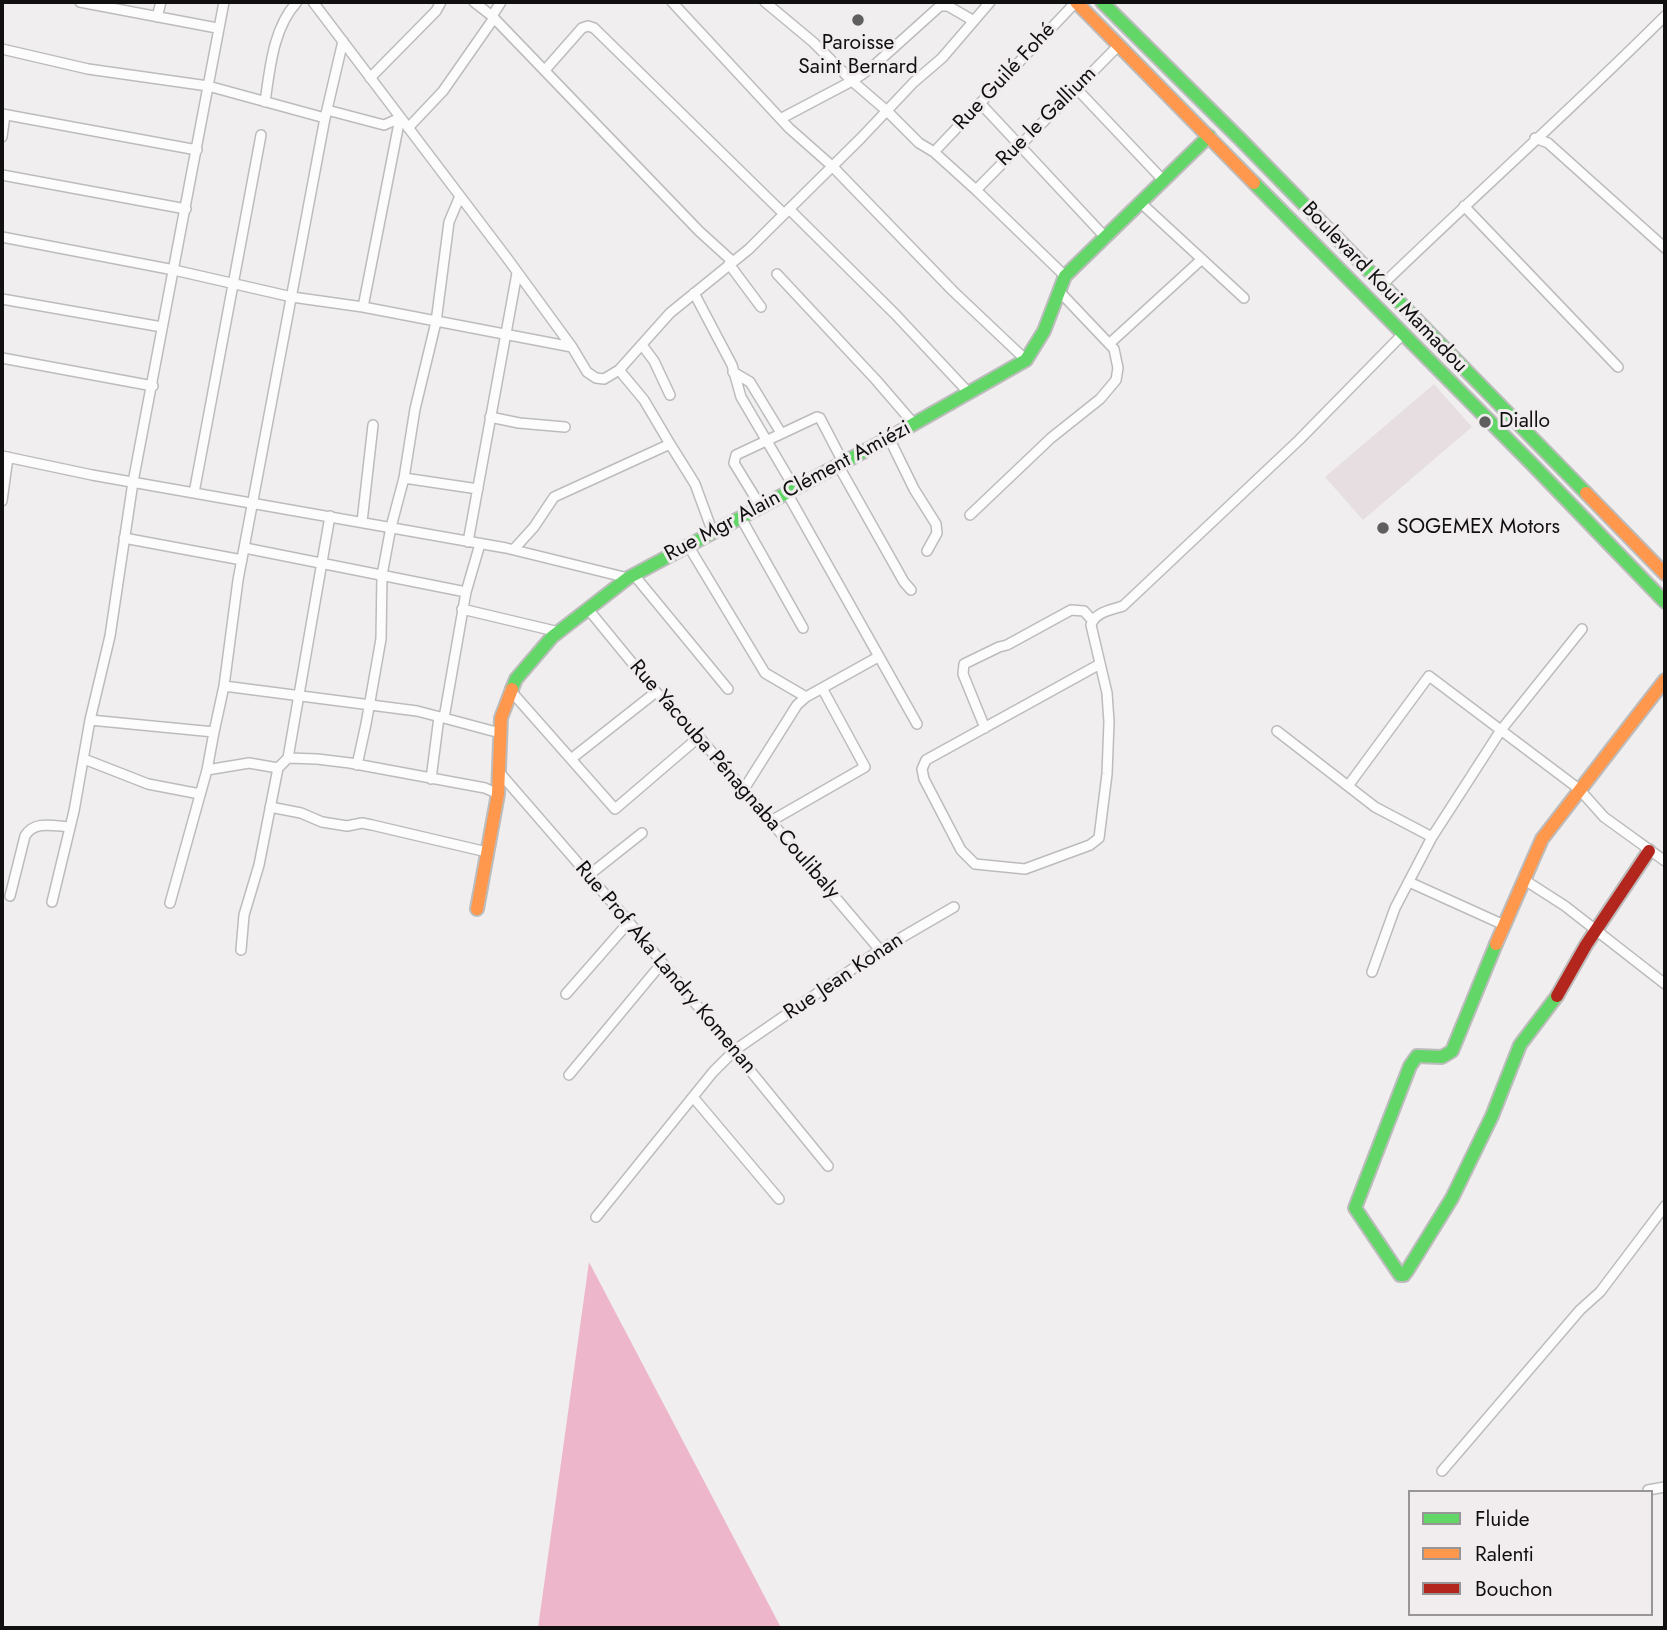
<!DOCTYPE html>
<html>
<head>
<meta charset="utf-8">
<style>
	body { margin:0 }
	#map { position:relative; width:1667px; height:1630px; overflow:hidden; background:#f0eeef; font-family:Jost,sans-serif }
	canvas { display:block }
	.frame { position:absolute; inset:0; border:4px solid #111010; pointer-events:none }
	.legend { position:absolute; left:1408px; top:1490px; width:245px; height:126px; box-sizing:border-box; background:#f1edee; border:2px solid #979595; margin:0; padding:9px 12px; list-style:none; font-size:21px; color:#111010 }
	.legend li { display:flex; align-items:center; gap:14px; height:35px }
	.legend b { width:35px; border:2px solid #979595 }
</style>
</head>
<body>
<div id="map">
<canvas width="1667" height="1630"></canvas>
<div class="frame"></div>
<ul class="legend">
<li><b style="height:9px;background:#63d668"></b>Fluide</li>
<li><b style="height:9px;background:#ff974d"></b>Ralenti</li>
<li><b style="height:9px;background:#b3261e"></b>Bouchon</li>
</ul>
</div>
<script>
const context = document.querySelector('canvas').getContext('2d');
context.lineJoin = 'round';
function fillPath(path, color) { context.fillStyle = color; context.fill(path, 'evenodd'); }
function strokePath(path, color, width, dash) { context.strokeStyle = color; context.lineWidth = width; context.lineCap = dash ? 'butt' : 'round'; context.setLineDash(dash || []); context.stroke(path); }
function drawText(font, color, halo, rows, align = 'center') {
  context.font = font + ' Jost,sans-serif'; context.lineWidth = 6; context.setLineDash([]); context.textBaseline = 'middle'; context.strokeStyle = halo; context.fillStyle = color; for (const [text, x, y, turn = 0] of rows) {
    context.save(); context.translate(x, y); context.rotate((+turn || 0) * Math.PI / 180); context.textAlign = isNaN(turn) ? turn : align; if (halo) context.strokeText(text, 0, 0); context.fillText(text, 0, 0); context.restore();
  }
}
fillPath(new Path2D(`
	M1434,384L1472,427L1363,520L1325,477Z`), '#e6dee1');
fillPath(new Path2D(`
	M589,1262L778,1622L781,1628H538Z`), '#edb6ca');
const street = new Path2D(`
	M80,2L217,28
	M313,2L507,258L572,347L587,372L596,378L604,379L619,370L670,313L749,249L771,227L861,138L914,82L942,58L990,2
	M474,2L492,16
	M501,2L492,16L699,231L732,261
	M672,2L789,128L832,166L953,291L1026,360
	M765,2L813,42L852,81L887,111L919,143L934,152L976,190L1065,276
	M157,17L161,2
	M2,49L88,69L208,86L325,118
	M545,70L582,28L588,26L594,28L784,214
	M370,78L436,11L441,2
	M1075,87L1163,180
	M265,102C270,68 273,28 297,2
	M981,104L1106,238
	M327,110L384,125L400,118
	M2,114L197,150
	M782,118L852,81L870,69L940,6H948L974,21
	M408,128L443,91L494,18
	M2,137L5,115
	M1535,138L1548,143L1665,248
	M934,152L1076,2
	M2,175L186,209
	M976,190L1119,45
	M1141,203L1244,298
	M1464,206L1618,367
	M789,209L895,314L969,393
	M2,237L174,270L292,297L363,307L572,347
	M729,264L761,307
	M777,274L876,380L914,424
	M1381,286C1475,195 1573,108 1665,16
	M694,293L732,365L741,397L795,489
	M2,299L162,327
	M363,307L400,118
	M1109,344L1202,259
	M642,345L654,361L670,395
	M2,358L153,386
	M733,372L750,382L781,433
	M490,417L519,423L565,427
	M889,438L914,489L936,524L937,533L927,551
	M670,444L695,484L713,533
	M2,456L92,475L506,548L628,578
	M838,465L904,582L911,590
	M404,478L478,489
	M194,493L261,135
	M787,493L917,724
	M2,501L8,457
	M761,507L734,463L736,455L817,417L820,418L843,462
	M970,515L1051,438L1100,399L1116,380L1118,368L1114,349L1058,290
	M741,518L803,628
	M362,522L373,425
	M124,538L242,560
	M468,542L517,273
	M480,544L466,592L444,718L500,733
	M689,547L765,673L806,697
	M245,548L466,592
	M514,549L534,527L554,497L670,444L644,400L619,370
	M634,575L728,689
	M462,609L559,632
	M588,609L656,692L699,737L880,950
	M1100,664L926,760L922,769L924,779L961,850L975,864L1025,869L1090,845L1099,838L1107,774L1109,722L1107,693L1091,625C1095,612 1111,610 1123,606L1299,440L1402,335
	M224,686L417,711L444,718
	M510,690L615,809L699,737
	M90,720L214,732
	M985,728L963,674L964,664L999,647L1007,645L1071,610L1084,611L1092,620
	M1277,731L1375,807L1432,837
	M288,758L330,516
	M84,759L148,784L200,794
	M571,759L656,692
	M357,765L366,724L381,639L382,575L391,527L404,478L415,409L436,322L449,222L460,196
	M207,770L249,763L278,768
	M499,772L629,922L828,1166
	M431,779L439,717
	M1348,786L1429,676L1579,789L1604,817L1665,861
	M744,789L797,705L806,697L878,657
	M270,807L301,813L322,822L347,826L362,823L372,825L487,852
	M771,821L865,767L822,688
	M589,875L642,833
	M1523,879L1565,906L1665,984
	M1409,882L1504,925
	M10,896L25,836C34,820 54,826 70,827
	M52,902L74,811L90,720L110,636L133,482L224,2
	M170,903L207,770L214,732L224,686L238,580L325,118L343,41
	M241,950L244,915L259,865L278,768L288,758L317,759L350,763L485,788L498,794
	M1372,972L1395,908L1432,837L1501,730L1582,629
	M566,994L629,922
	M569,1075L662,963
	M693,1097L779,1199
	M596,1217L713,1072L735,1050L880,950L954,907
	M1442,1471L1580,1310L1600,1292L1665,1206
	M1648,1490L1665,1487`);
const fast = new Path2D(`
	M1102,2L1241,140L1586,493
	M1254,183L1532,464L1665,602
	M512,689L516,679L552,637L628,578L889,438L1026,360L1044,331L1065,276L1209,136
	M1496,944L1452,1051L1442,1057L1417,1056L1410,1066L1355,1208L1400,1275H1404L1407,1271L1452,1198L1492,1116L1520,1045L1557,996`);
const slow = new Path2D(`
	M1076,2L1254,183
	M1586,493L1665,574
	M477,909L498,794L501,718L512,689
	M1496,944L1542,839L1665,680`);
const jam = new Path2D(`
	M1557,996L1586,945L1649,851`);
strokePath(street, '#bdbcbc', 12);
strokePath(fast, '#bdbcbc', 16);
strokePath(slow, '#bdbcbc', 16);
strokePath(jam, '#bdbcbc', 16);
strokePath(street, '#fdfcfd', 9);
strokePath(fast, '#63d668', 12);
strokePath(slow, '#ff974d', 12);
strokePath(jam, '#b3261e', 12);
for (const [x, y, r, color] of [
	[858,20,7,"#5f5e5e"],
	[1485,422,7,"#5f5e5e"],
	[1383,528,7,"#5f5e5e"]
]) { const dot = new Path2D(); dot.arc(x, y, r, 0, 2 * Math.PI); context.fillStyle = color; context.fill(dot); strokePath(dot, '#f1edee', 2.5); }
drawText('21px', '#111010', '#f1edee', [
	["Paroisse",858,44,"center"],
	["Saint Bernard",858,68,"center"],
	["Diallo",1499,422],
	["SOGEMEX Motors",1397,528]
], 'left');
drawText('21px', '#111010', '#f1edee', [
	["Rue Guilé Fohé",1005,77,-47],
	["Rue le Gallium",1047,117,-45],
	["Boulevard Koui Mamadou",1384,288,46],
	["Rue Mgr Alain Clément Amiézi",788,492,-28],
	["Rue Yacouba Pénagnaba Coulibaly",734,780,49],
	["Rue Prof Aka Landry Komenan",665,968,50],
	["Rue Jean Konan",844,977,-34]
]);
</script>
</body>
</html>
